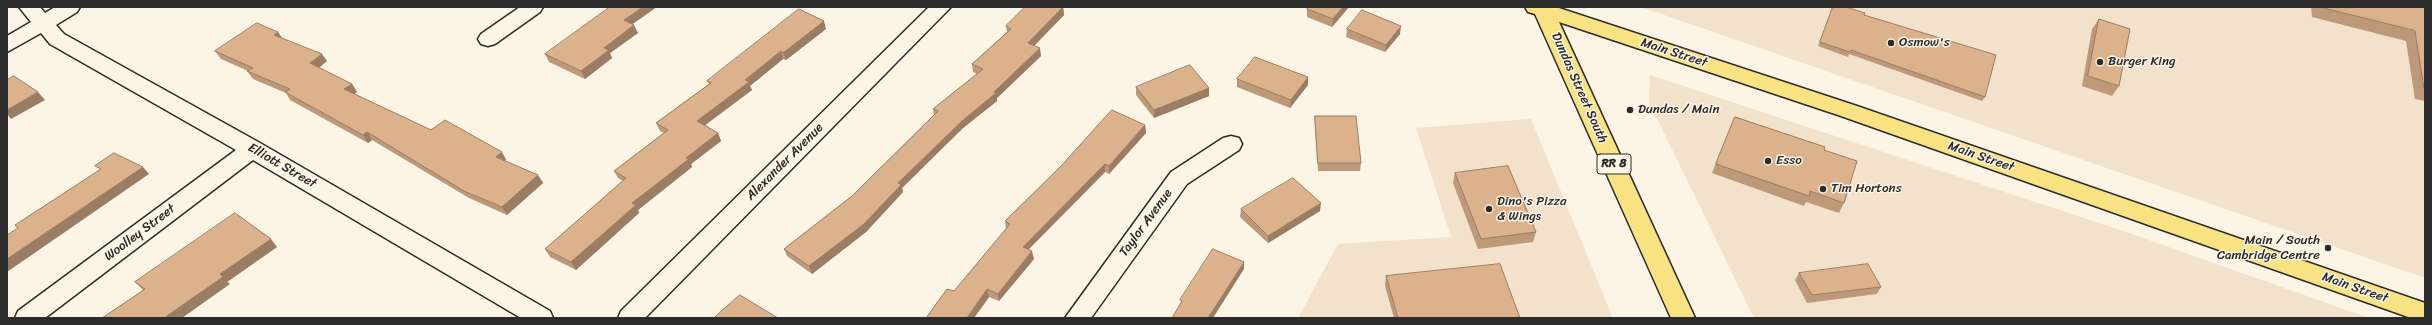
<!DOCTYPE html>
<html>
<head>
<meta charset="utf-8">
<style>
	body { margin:0 }
	#map { position:relative; width:2432px; height:325px; overflow:hidden; background:#fcf5e5; font-family:Sriracha,sans-serif }
	canvas { display:block }
	.frame { position:absolute; inset:0; border:8px solid #2b2b2b; pointer-events:none }
</style>
</head>
<body>
<div id="map">
<canvas width="2432" height="325"></canvas>
<div class="frame"></div>
</div>
<script>
const context = document.querySelector('canvas').getContext('2d');
context.lineJoin = 'round';
function fillPath(path, color) { context.fillStyle = color; context.fill(path, 'evenodd'); }
function strokePath(path, color, width, dash) { context.strokeStyle = color; context.lineWidth = width; context.lineCap = dash ? 'butt' : 'round'; context.setLineDash(dash || []); context.stroke(path); }
function drawText(font, color, halo, rows, align = 'center') {
  context.font = font + ' Sriracha,sans-serif'; context.lineWidth = 3; context.setLineDash([]); context.textBaseline = 'middle'; context.strokeStyle = halo; context.fillStyle = color; for (const [text, x, y, turn = 0] of rows) {
    context.save(); context.translate(x, y); context.rotate((+turn || 0) * Math.PI / 180); context.textAlign = isNaN(turn) ? turn : align; if (halo) context.strokeText(text, 0, 0); context.fillText(text, 0, 0); context.restore();
  }
}
fillPath(new Path2D(`
	M1641,7H2425V278Z
	M1650,75L2129,233L2369,318H1754L1649,102Z
	M1531,119L1613,318H1298L1338,244L1451,237L1416,128Z`), '#f2e1cb');
const minor = new Path2D(`
	M19,7H40L45,13L55,7H80L77,12L56,25L64,34L260,143L550,311L553,318H521L253,160L45,318H15L18,311L236,150L50,44L41,33L7,52V36L31,22Z
	M520,7H543L540,12L495,44L488,46L481,44L478,39L481,34Z
	M929,7H951L645,318H618L621,311Z
	M1231,136L1239,138L1242,144L1239,150L1187,184L1091,318H1065L1171,172L1223,138Z`);
const major = new Path2D(`
	M1525,7H1556L1857,106L2425,303V318H2411L1841,116L1559,22L1695,318H1671L1535,14L1528,12Z`);
strokePath(minor, '#2b2b2b', 3);
strokePath(major, '#2b2b2b', 3);
fillPath(minor, '#fcf5e5');
fillPath(major, '#f8e281');
fillPath(new Path2D(`
	M1063,7L1064,15L1034,46L1041,56L997,98V101L963,128L902,188L903,192L866,232L812,274L787,256L784,249L852,196L934,115L933,109L977,74L973,72L972,64L1007,32L1006,26Z
	M1349,7L1332,27L1307,17V9Z
	M1833,7L1864,15L1985,97L1982,101L1849,54L1848,57L1818,46Z
	M2311,7H2425V101L2415,99L2406,41L2312,17Z
	M2099,19L2119,86L2112,96L2082,86L2092,29Z
	M632,24L638,33L610,53L612,58L585,79L549,62L545,54Z
	M826,29L786,60L783,59L750,86L752,90L705,125L718,133L721,141L691,164L692,167L638,210L639,213L576,270L550,257L545,249L623,181L618,178L614,171L664,133L660,131L656,123L709,84L707,81Z
	M1347,29L1400,34L1385,52L1346,37Z
	M278,32L282,38L327,61L319,68L352,84L357,92L354,94L431,130L502,152L506,160L505,161L538,175L543,183L507,215L469,198L372,140L368,143L290,100L286,93L253,79L247,71H248L221,59L215,51Z
	M1237,79L1308,85L1290,108L1237,87Z
	M1136,87L1209,88V96L1154,118L1136,95Z
	M1315,116L1361,163L1360,171H1318L1315,124Z
	M1735,117L1824,150L1844,203L1839,213L1806,202L1804,206L1712,173Z
	M1145,125L1146,133L1109,174L1105,172L1029,249L1034,259L999,301L989,297L974,318H926L954,291L1006,229L1005,221Z
	M1455,173L1536,232L1533,242L1478,249L1453,183Z
	M1241,209L1320,211L1268,243L1240,217Z
	M277,247L227,282L230,284L143,290L135,282Z
	M1799,273L1881,287L1877,294L1807,303L1795,280Z
	M1386,276L1520,318H1394L1385,286Z`), '#bd9979');
fillPath(new Path2D(`
	M643,7H657L627,28L624,20Z
	M1063,7L1064,15L1029,51L1028,43Z
	M1343,7H1349L1332,27L1333,19Z
	M824,21L826,29L786,60L783,53Z
	M634,25L638,33L610,53L612,58L585,79L581,71L604,48Z
	M1401,26L1400,34L1385,52L1386,45Z
	M278,32L283,40L274,35Z
	M1040,48L1041,56L997,98V101L963,128L902,188L903,192L866,232L812,274L809,266L898,183L962,121L994,92Z
	M781,51L783,59L750,86L752,90L700,129L697,121L745,80Z
	M322,54L327,61L315,71L310,63Z
	M1308,77V85L1290,108L1291,100Z
	M352,84L357,92L350,97L344,89Z
	M1209,88V96L1154,118V110Z
	M38,92L45,100L11,119L7,114V110Z
	M1145,125L1146,133L1109,174V166Z
	M367,132L372,140L368,143L363,135Z
	M718,133L721,141L691,164L692,167L638,210L639,213L576,270L571,262L632,203L686,158Z
	M502,152L506,160L500,165L496,157Z
	M1105,164V172L1024,254L1023,247Z
	M143,167L149,174L7,272V259Z
	M538,175L543,183L507,215L502,207Z
	M1321,203L1320,211L1268,243V236Z
	M271,239L277,247L227,282L230,284L182,318H164L220,274Z
	M1032,251L1034,259L999,301L998,294Z
	M1244,262V269L1213,318H1208Z
	M987,289L989,297L974,318H967Z`), '#9a7d63');
const building = new Path2D(`
	M610,7H643L624,20L634,25L604,48L609,50L581,71L545,54Z
	M1025,7H1063L1028,43L1040,48L994,92L996,93L962,121L898,183L901,185L864,224L809,266L784,249L852,196L938,111L933,109L983,69L972,64L1011,29L1006,26Z
	M1309,7H1343L1333,19L1307,9Z
	M1833,7H1846L1865,13L1864,15L1996,55L1985,97L1851,50L1850,52L1820,42Z
	M2320,7H2425V89H2424L2415,31Z
	M799,9L824,21L783,53L781,51L745,80L749,82L697,121L718,133L686,158L689,159L632,203L636,205L571,262L545,249L626,178L614,171L668,130L656,123L711,83L707,81Z
	M1362,10L1401,26L1386,45L1347,29Z
	M2099,19L2130,29L2119,86L2088,76Z
	M257,23L278,32L274,35L322,54L310,63L352,84L344,89L431,130L445,120L502,152L496,157L538,175L502,207L464,191L367,132L363,135L285,92L290,89L247,71L253,68L215,51Z
	M1255,57L1308,77L1291,100L1237,79Z
	M1190,65L1209,88L1154,110L1136,87Z
	M14,76L38,92L7,110V80Z
	M1112,110L1145,125L1109,166L1105,164L1023,247L1032,251L998,294L987,289L967,318H926L947,289L954,291L1010,224L1005,221L1061,166Z
	M1315,116H1356L1361,163H1318Z
	M1735,117L1825,147L1824,150L1857,161L1844,203L1810,191L1809,196L1716,164Z
	M114,153L143,167L7,259V235L18,228L15,225L101,169L95,166Z
	M1508,166L1536,232L1481,239L1455,173Z
	M1293,178L1321,203L1268,236L1241,209Z
	M235,213L271,239L220,274L223,277L164,318H102L145,289L135,282Z
	M1213,249L1244,262L1208,318H1172L1182,301L1180,300Z
	M1500,264L1520,318H1398L1386,276Z
	M1868,264L1881,287L1812,295L1799,273Z
	M740,295L778,318H714Z`);
fillPath(building, '#dcb28d');
strokePath(building, '#9a7d63', 1);
for (const [x, y, r, color] of [
	[1891,43,4,"#2b2b2b"],
	[2100,62,4,"#2b2b2b"],
	[1630,110,4,"#2b2b2b"],
	[1768,161,4,"#2b2b2b"],
	[1823,189,4,"#2b2b2b"],
	[1489,209,4,"#2b2b2b"],
	[2328,248,4,"#2b2b2b"]
]) { const dot = new Path2D(); dot.arc(x, y, r, 0, 2 * Math.PI); context.fillStyle = color; context.fill(dot); strokePath(dot, '#fcf5e5', 1.5); }
for (const [x, y, w] of [
	[1614,164,34]
]) { const box = new Path2D(); box.roundRect(x - w / 2, y - 10, w, 20, 3); context.fillStyle = '#fcf5e5'; context.fill(box); strokePath(box, '#2b2b2b', 1); }
drawText('bold 12px', '#2b2b2b', null, [
	["RR 8",1614,164]
]);
drawText('13px', '#2b2b2b', '#fcf5e5', [
	["Osmow's",1899,43],
	["Burger King",2108,62],
	["Dundas / Main",1638,110],
	["Esso",1776,161],
	["Tim Hortons",1831,189],
	["Dino's Pizza",1497,202],
	["& Wings",1497,217],
	["Main / South",2320,241,"right"],
	["Cambridge Centre",2320,256,"right"]
], 'left');
drawText('13px', '#2b2b2b', '#fcf5e5', [
	["Main Street",1674,53,18],
	["Dundas Street South",1579,88,66],
	["Main Street",1981,157,19],
	["Alexander Avenue",785,162,-45],
	["Elliott Street",282,166,30],
	["Taylor Avenue",1146,223,-54],
	["Woolley Street",140,233,-37],
	["Main Street",2355,288,19]
]);
</script>
</body>
</html>
